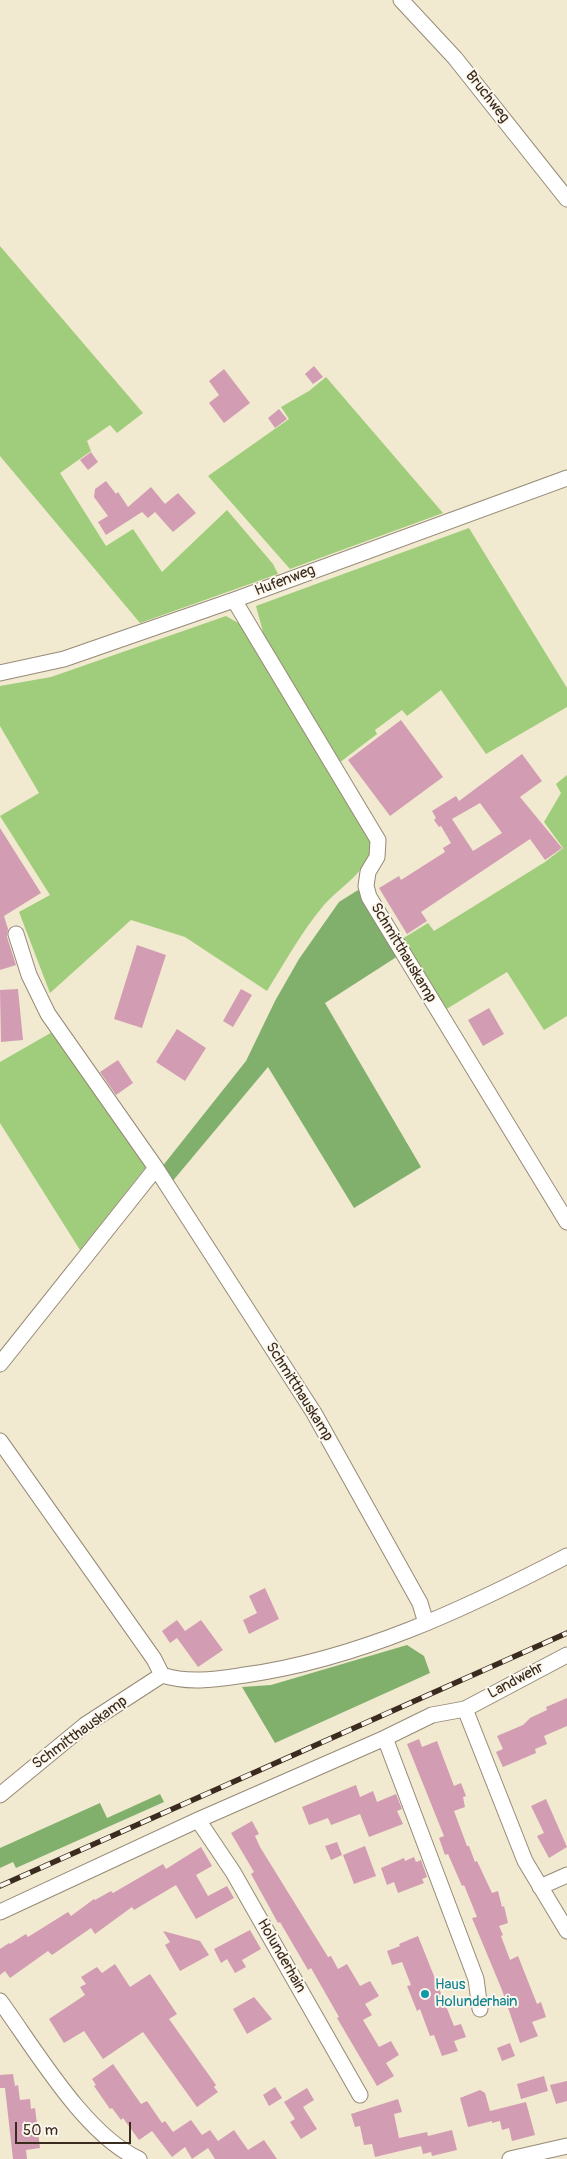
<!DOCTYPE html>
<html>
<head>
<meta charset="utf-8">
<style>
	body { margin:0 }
	#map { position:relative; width:567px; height:2159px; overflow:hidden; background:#f1e9d0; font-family:Pangolin,sans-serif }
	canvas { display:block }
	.scale { position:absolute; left:15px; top:2122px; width:116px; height:22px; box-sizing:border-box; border:2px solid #3b2a1e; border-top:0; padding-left:6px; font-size:15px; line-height:18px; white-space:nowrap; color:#3b2a1e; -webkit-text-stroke:4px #fbf7ec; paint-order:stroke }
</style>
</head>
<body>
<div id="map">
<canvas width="567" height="2159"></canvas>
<div class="scale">50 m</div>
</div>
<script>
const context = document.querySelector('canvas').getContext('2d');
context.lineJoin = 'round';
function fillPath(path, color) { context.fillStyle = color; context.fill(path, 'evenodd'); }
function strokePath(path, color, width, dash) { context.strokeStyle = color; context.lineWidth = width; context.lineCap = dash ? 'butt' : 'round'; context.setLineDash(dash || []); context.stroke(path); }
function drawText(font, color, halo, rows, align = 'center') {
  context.font = font + ' Pangolin,sans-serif'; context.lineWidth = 4; context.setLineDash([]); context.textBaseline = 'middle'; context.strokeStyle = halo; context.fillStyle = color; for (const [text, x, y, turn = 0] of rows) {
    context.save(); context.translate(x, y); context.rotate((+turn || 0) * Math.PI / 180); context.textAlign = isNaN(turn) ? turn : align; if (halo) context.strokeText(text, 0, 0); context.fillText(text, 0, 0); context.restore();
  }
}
fillPath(new Path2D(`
	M0,246L143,413L117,433L110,425L87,441L91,451L60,473L106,546L133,529L162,572L227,510L273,564L278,574L140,623L0,456Z
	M326,377L443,513L290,569L208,476L289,419L281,407L309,391Z
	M469,528L567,688V707L486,754L441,690L407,716L402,710L375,730L377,734L339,763L267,647L256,606Z
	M226,616L240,624L373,844C370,870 341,886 324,905C302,931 285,962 267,991L185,937L131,920L50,993L19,912L50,895L0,816L39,793L0,726V686L51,677Z
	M567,775V1016L544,1030L507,972L445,1010L402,939L428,923L434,931L545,862L563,848L544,822L561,793L556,784Z
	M54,1031L146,1167L80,1250L0,1123V1062Z`), '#a0cd7b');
fillPath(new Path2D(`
	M358,890L398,956L325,1003L421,1167L354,1208L268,1067L171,1183L161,1168L246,1061L275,1001L299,959L339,902Z
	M407,1645L424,1656L430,1673L275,1743L242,1687L271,1685Z
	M160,1794L164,1802L16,1868L13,1862L0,1868V1848L100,1803L107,1818Z`), '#80b06b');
fillPath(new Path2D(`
	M314,366L323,377L313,384L305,374Z
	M224,369L250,403L224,423L209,403L219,395L209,381Z
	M279,409L287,419L275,428L268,418Z
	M91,452L98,462L88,470L80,460Z
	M106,481L116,494L118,492L128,507L151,487L165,504L178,493L196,513L173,532L155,512L148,518L142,512L106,535L98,522L108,516L94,497L95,489Z
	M401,720L443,777L390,816L348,760Z
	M522,754L542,781L520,797L562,848L545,860L530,839L421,912L427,921L407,934L379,888L399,876L401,880L445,852L443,848L451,843L441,826L439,827L434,820L436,818L432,811L456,796L459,801ZM480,803L502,833L473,851L452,819Z
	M0,828L41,893L4,916L8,929L7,937L16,965L0,970Z
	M137,945L166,955L142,1028L114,1019Z
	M18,989L23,1040L1,1042L0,990Z
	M241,989L252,995L233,1027L223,1021Z
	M489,1008L504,1034L483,1046L468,1020Z
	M177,1029L206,1048L185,1081L156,1062Z
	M118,1060L133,1083L116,1095L100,1072Z
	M265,1588L279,1619L249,1634L243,1620L257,1613L249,1596Z
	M177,1620L185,1631L201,1620L223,1650L198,1667L177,1638L170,1643L162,1631Z
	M567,1698V1726L544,1736L547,1744L535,1749L536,1753L503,1767L496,1752L503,1749L497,1736L523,1725L530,1718L547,1710L546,1707Z
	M419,1739L422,1747L437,1741L454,1786L461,1783L466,1796L463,1797L465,1807L454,1811L467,1846H469L475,1862L477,1861L492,1893L498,1891L502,1907L504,1906L508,1923L499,1926L503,1935L501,1936L510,1960L518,1956L537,2004L541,2002L546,2017L532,2022L538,2036L520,2043L502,1990L472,1918L477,1917L464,1885L462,1886L448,1854L445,1855L439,1838L444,1836L407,1744Z
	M356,1785L360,1797L373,1791L377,1802L396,1794L402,1809L397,1811L403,1824L369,1837L360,1814L331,1825L328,1818L309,1825L302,1807Z
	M546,1799L567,1847L549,1858L537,1836L544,1833L531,1806Z
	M252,1821L259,1834L255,1836L260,1847L328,1957L331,1956L338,1969L347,1964L360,1986L370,1981L379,1996L365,2004L372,2015L363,2020L379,2047L391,2041L399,2055L386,2063L394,2076L377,2086L337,2018L339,2017L311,1968L308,1970L280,1922L278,1923L251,1874L254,1872L231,1833Z
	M337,1842L342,1855L331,1860L325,1846Z
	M365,1846L376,1876L354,1884L343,1855Z
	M201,1847L212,1866L196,1875L208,1896L227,1886L234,1898L196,1919L176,1885L134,1910L132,1907L95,1934L91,1928L52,1955L48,1951L10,1978L5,1971L0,1975V1949L9,1943L10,1944L26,1934L28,1937L68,1912L71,1916L94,1899L95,1900L111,1891L113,1893L163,1864L166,1869Z
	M414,1857L416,1862L421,1860L427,1877L422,1879L424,1883L398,1893L394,1882L387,1885L381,1868L404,1858L405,1861Z
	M250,1930L261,1949L242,1960L246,1967L235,1973L227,1959L221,1963L214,1949Z
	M163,1931L200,1941L209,1955L180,1971L165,1945L170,1942Z
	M418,1936L454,2026L461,2024L466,2037L454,2041L458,2051L442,2056L434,2035L430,2036L420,2009L417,2011L407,1986L411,1985L402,1962L392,1965L387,1951L400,1946L399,1944Z
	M115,1964L130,1987L150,1974L177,2014L169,2019L216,2085L214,2087L218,2092L197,2107L143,2032L103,2059L84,2031L64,2043L49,2019L85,1995L80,1987L86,1984L81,1977L97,1967L102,1973Z
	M254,1997L272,2019L247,2034L233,2009Z
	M510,2043L515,2056L502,2061L497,2048Z
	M113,2064L141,2104L147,2101L162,2123L165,2121L173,2132L191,2120L202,2135L210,2130L218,2141L234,2130L248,2150L264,2140L277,2159H215L208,2148L192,2159L185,2147L172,2157L152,2131L139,2140L123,2118L121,2120L112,2108L110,2109L94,2086L96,2085L92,2079Z
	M13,2074L15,2086L18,2085L20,2100L30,2099L31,2109L35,2108L40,2148L26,2150L27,2159H13L5,2088H0V2075Z
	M544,2076L548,2091L521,2099L517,2084Z
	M567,2081V2101L556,2104L550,2085Z
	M275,2087L282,2098L269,2106L263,2095Z
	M307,2088L314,2100L303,2107L317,2129L301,2139L290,2122L295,2119L284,2102Z
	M480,2090L485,2093L490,2111L526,2102L535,2135L512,2141L509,2128L502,2130L500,2121L492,2123V2121L468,2127L460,2098Z
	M398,2099L402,2112L394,2114L399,2138L427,2132L428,2136L452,2130L457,2150L432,2156L431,2152L423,2154L421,2146L375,2157L372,2144L364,2145L360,2126L355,2127L351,2114Z`), '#d29db2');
const minor = new Path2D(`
	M401,0L455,58L567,199
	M234,600L378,840L377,857L368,872L366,886L369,897L567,1222
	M0,673L64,659L234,600L567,478
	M16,934L29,975L48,1014L156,1168L314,1413L420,1603L426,1623
	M0,1364L156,1168
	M0,1441L154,1659L162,1675
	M465,1709L525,1861L567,1931
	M385,1738L476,1979L480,2009
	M0,1795L85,1725L162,1675C189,1684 217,1679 245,1675C359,1659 465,1609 567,1556
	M198,1820L233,1872L360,2095
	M540,1887L567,1875
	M0,1912L198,1820L385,1738L432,1715L465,1709L567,1655
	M0,2001C35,2049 85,2135 139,2159
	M510,2159L567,2146`);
strokePath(minor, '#968a77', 17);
strokePath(minor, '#fff', 15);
const rail = new Path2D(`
	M0,1886L567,1633`);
strokePath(rail, '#3b2a1e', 5.5);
strokePath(rail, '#fbf7ec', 4, [11]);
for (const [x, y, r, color] of [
	[425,1994,5,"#0f9aa8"]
]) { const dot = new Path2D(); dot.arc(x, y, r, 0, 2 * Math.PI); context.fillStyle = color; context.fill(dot); strokePath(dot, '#fbf7ec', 2); }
drawText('15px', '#3b2a1e', '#fbf7ec', [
	["Bruchweg",487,97,52],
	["Hufenweg",285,581,-21],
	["Schmitthauskamp",403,953,59],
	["Schmitthauskamp",299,1392,58],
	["Landwehr",516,1681,-28],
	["Schmitthauskamp",80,1733,-36],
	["Holunderhain",281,1956,60]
]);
drawText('15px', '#0d838f', '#fbf7ec', [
	["Haus",435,1985],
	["Holunderhain",435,2002]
], 'left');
</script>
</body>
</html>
